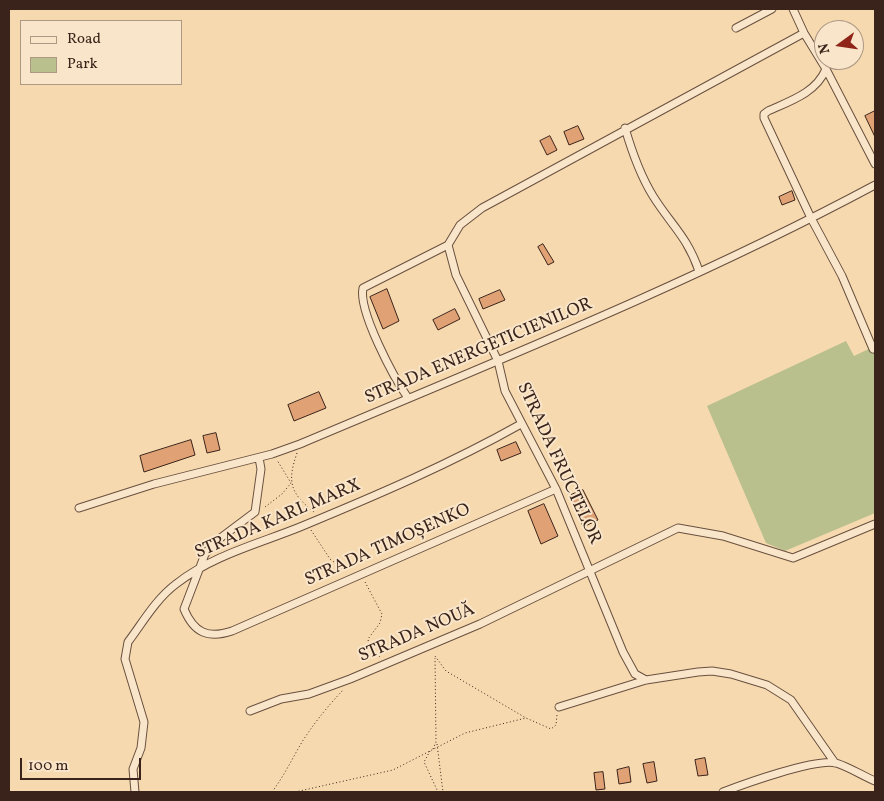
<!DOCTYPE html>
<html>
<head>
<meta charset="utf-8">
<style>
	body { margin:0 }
	#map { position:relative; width:884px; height:801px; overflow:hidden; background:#f6d9ae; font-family:Vollkorn,serif }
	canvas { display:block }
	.frame { position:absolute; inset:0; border:10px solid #3a231a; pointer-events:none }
	.legend { position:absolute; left:20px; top:20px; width:162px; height:65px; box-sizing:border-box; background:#f9e6ca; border:1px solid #ad9884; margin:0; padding:6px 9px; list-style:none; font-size:15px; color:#3a231a }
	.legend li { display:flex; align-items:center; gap:10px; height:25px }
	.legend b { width:25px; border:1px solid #ad9884 }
	.north { position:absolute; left:814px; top:20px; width:50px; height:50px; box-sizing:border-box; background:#f9e6ca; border:1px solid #ad9884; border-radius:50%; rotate:256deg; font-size:14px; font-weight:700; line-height:20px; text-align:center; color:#3a231a }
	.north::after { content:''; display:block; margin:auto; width:18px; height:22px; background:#8f2418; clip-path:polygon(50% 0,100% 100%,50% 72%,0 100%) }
	.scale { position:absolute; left:20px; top:758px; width:121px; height:22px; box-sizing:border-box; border:2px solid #3a231a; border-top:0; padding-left:6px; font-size:15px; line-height:18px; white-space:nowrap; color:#3a231a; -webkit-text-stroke:4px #f9e6ca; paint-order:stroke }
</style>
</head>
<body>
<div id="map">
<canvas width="884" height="801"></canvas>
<div class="frame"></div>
<ul class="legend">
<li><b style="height:6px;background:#f9e6ca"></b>Road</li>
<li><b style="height:14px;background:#b9c08d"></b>Park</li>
</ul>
<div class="north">N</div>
<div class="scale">100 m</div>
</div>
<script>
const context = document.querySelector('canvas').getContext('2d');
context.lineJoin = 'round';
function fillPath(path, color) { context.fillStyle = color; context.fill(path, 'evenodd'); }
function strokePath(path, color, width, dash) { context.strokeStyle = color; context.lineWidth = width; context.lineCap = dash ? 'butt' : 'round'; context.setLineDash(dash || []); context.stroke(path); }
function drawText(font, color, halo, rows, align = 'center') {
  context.font = font + ' Vollkorn,serif'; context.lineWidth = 4; context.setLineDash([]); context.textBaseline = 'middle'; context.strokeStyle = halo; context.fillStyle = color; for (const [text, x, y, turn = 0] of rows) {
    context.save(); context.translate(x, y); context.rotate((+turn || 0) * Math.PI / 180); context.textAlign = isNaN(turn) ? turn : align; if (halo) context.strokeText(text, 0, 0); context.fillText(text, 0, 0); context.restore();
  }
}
fillPath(new Path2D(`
	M846,341L854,356L875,346V513L785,551L766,543L707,406Z`), '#b9c08d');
const building = new Path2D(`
	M875,111V137L865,116Z
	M578,126L584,139L569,145L564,132Z
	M550,136L557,150L547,155L540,141Z
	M792,191L795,200L782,205L779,197Z
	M543,244L554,262L548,265L538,247Z
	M387,289L399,321L383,329L370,297Z
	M500,290L505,300L483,309L479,299Z
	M455,309L460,319L438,330L433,320Z
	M319,392L326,408L294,421L288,405Z
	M216,433L220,450L207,453L203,436Z
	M191,440L195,455L144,472L140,456Z
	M516,442L521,453L501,461L497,450Z
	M583,490L598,520L583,527L571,495Z
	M544,504L558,536L541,544L528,511Z
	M705,758L708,775L698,776L695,760Z
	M654,762L657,781L647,783L643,764Z
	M629,767L631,782L619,784L617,770Z
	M603,772L605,789L596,790L594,773Z`);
fillPath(building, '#e0a174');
strokePath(building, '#3a231a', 1);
const street = new Path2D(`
	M793,9L804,33L826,69L875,164
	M736,28L772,9
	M826,69C816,93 790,101 768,111L764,114V118L811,218L842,276L873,349
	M625,128C632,152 640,175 653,196C671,225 687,236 699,271
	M408,398C394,378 358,311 363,288L448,245
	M259,458L261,469L255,512L215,542L205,554L184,609C194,633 208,639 232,631L556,489
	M79,508L154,484L272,454L300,444C494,362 690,284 875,185
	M646,680L635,674L623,652L556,489L505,391L498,361L456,275L448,245L460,225L482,208L804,33
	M559,707L646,680L698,672L712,671L731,674L767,685L791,700L835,763
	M250,711L281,699L309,694L350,679L480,624L678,528L723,536L793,558L875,524
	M135,792L133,769L141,748L144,722L125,659L128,642C143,622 156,599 176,584C213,555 258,544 300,527C375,496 450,464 521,424
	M723,792C744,784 816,758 836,763C849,767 863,776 875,781`);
strokePath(street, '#69503f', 9);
strokePath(new Path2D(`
	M297,453C287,482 290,493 314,512
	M265,507L282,494L291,483L277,460
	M311,530L330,559L347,572
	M365,582L382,614L380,623L368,639L369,647L380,657
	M435,656L446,671L526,718L551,729L556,725L557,715
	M437,744L443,792
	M433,749L436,742L435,658
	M430,751L424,762L438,792
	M272,792C284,776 292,759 302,742C314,723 328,706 343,690
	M295,792L393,770L465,733L526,718`), '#3a231a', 1, [1, 2.5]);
strokePath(street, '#f9e6ca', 7);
drawText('18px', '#3a231a', '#f9e6ca', [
	["STRADA ENERGETICIENILOR",479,352,-23],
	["STRADA FRUCTELOR",558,464,65],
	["STRADA KARL MARX",278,520,-23],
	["STRADA TIMOȘENKO",388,546,-24],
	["STRADA NOUĂ",417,634,-23]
]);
</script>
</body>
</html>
